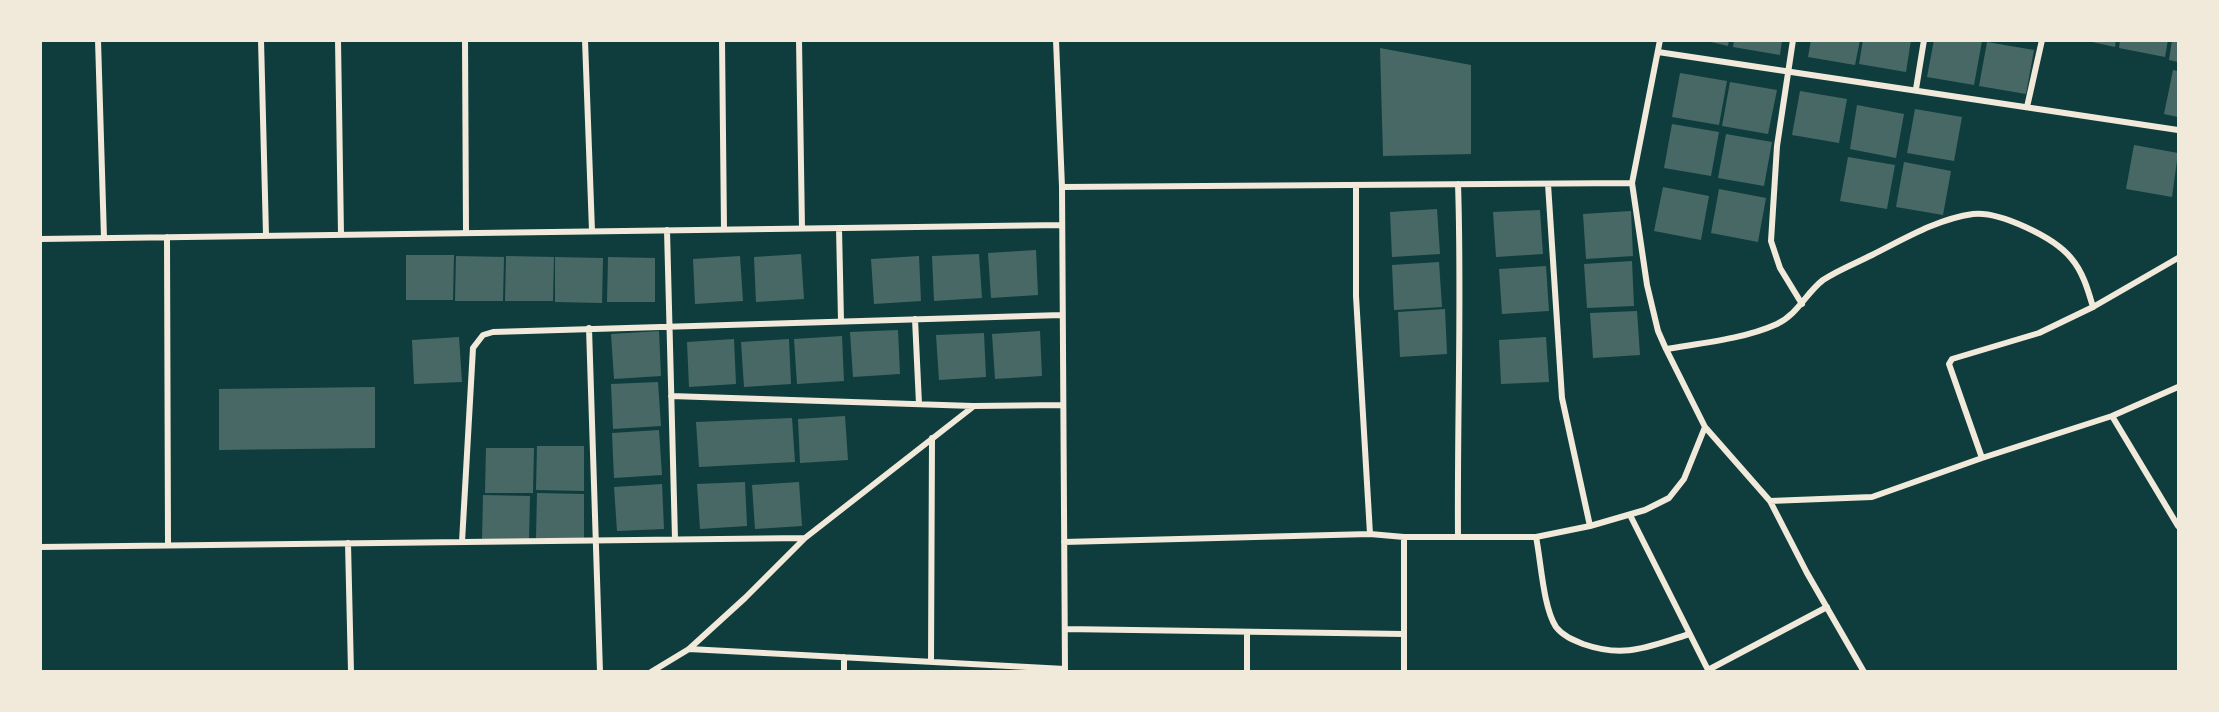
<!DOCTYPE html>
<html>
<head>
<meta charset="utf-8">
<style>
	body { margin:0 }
	#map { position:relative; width:2219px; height:712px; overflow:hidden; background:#0f3d3e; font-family:"Archivo Narrow",sans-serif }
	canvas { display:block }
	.frame { position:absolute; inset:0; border:42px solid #f1e9da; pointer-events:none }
</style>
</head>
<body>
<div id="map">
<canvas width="2219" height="712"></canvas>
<div class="frame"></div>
</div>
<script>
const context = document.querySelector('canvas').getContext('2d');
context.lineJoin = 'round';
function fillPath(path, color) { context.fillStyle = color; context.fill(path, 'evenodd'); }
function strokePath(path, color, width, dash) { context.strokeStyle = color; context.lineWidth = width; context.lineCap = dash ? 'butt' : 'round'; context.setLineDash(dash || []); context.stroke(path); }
fillPath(new Path2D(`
	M1703,40H1729L1728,46Z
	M1734,40H1782L1780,55L1733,47Z
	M1811,40H1860L1855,65L1808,57Z
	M1863,40H1911L1906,72L1859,64Z
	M1934,40L1982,41L1974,85L1927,77Z
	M2083,40H2116L2115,47Z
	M2120,40H2168L2165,57L2119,48Z
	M2172,40H2178V62L2169,60Z
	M1987,42L2034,50L2026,94L1979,86Z
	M1380,48L1471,65V154L1383,156Z
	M2173,70L2178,71V117L2164,114Z
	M1680,73L1727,81L1719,125L1672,117Z
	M1730,82L1777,90L1768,134L1722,126Z
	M1800,91L1847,99L1839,143L1792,135Z
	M1857,105L1904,114L1896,158L1850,149Z
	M1915,109L1962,117L1954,161L1907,153Z
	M1672,124L1719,132L1711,176L1664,168Z
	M1726,134L1772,142L1764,186L1718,178Z
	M2134,145L2178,153L2172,197L2126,189Z
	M1848,157L1895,165L1887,209L1840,201Z
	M1904,162L1951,171L1943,215L1896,207Z
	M1663,187L1709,196L1701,240L1654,231Z
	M1719,189L1766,198L1758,242L1711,233Z
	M1437,209L1440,254L1392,257L1390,212Z
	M1540,210L1543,254L1496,257L1493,212Z
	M1631,211L1633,256L1586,259L1583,214Z
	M1036,250L1038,295L991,298L988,253Z
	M801,254L804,299L756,302L754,257Z
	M979,254L982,298L934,301L932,256Z
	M406,255H454L453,300H406Z
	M456,256L504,257L503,301H455Z
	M506,256L554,257L553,301H505Z
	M740,256L743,301L695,304L693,259Z
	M919,256L921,301L874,304L871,259Z
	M555,257L603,258L602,303L555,302Z
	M608,257L655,258V302H607Z
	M1632,261L1634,306L1587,308L1584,264Z
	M1439,262L1442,307L1394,310L1392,265Z
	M1546,266L1549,311L1502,314L1499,269Z
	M1445,309L1447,354L1400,357L1398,312Z
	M1637,311L1640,355L1593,358L1590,313Z
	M898,330L900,374L853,377L850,332Z
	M659,331L661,376L614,379L611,334Z
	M1040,331L1042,376L995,379L992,334Z
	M984,333L986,377L939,380L936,335Z
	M842,336L844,381L797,384L794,339Z
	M459,337L462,382L414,384L412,340Z
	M1546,337L1549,382L1501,384L1499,340Z
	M734,339L736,384L689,387L687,342Z
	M789,339L791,384L744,387L741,342Z
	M658,382L661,426L613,429L611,384Z
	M375,387V448L219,450V389Z
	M845,416L848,460L800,463L798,419Z
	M792,418L795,462L699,467L696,422Z
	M659,430L662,475L614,478L612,433Z
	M537,446H584V491L536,490Z
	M486,448H534L533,493H485Z
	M745,482L747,526L700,529L697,484Z
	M799,482L802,526L755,529L752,485Z
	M662,484L664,529L617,531L614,487Z
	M537,493L584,494V538H536Z
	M483,495L530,496L529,540H482Z`), '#486865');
strokePath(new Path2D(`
	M98,40L104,238
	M261,40L266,235
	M338,40L341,235
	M465,40L466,233
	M585,40L592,231
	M722,40L724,229
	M799,40L802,228
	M1056,40L1062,187L1065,672
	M1793,40L1777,146L1771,241L1780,268L1802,304
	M1658,52L2178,130
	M1916,89L1924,40
	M2027,107L2042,40
	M1632,183L1647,285L1658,331L1666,349L1705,427L1770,501L1807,573L1864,672
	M1548,184L1562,398L1590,526
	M1356,185V296L1370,534
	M1062,187L1632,183L1660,40
	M839,228L841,321
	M667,230L675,539
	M167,237L168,545
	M40,239L1062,225
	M915,319L919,404
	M589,328L600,672
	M1666,349C1702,343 1744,339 1777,324C1798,314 1806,293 1823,280C1838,270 1856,263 1872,255C1904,239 1937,219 1973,214C1999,211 2054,237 2071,258C2083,272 2088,290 2093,307
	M671,396L973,406
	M2112,416L2178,526
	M1982,458L1949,364L1952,359L2039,333L2093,307L2178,258
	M1770,501L1872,497L1982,458L2112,416L2178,387
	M1630,515L1709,672
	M1404,537H1536L1590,526L1645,510L1669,498L1684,479L1705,427
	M1458,537C1457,419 1462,302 1458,184
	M1536,537C1541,561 1543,607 1556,627C1563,636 1573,640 1583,644C1626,659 1649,646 1690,634
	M462,542L473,348L483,335L493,332L1062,315
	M1064,542L1370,534L1404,537V672
	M348,543L351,672
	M40,547L805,538L974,406L1063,405
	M1065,629L1404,634
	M689,649L1065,669
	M844,657V672
	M931,662L932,438
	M1708,670L1827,607
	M651,672L689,649L745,598L805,538
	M1247,672V634`), '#f1e9da', 6);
</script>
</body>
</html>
